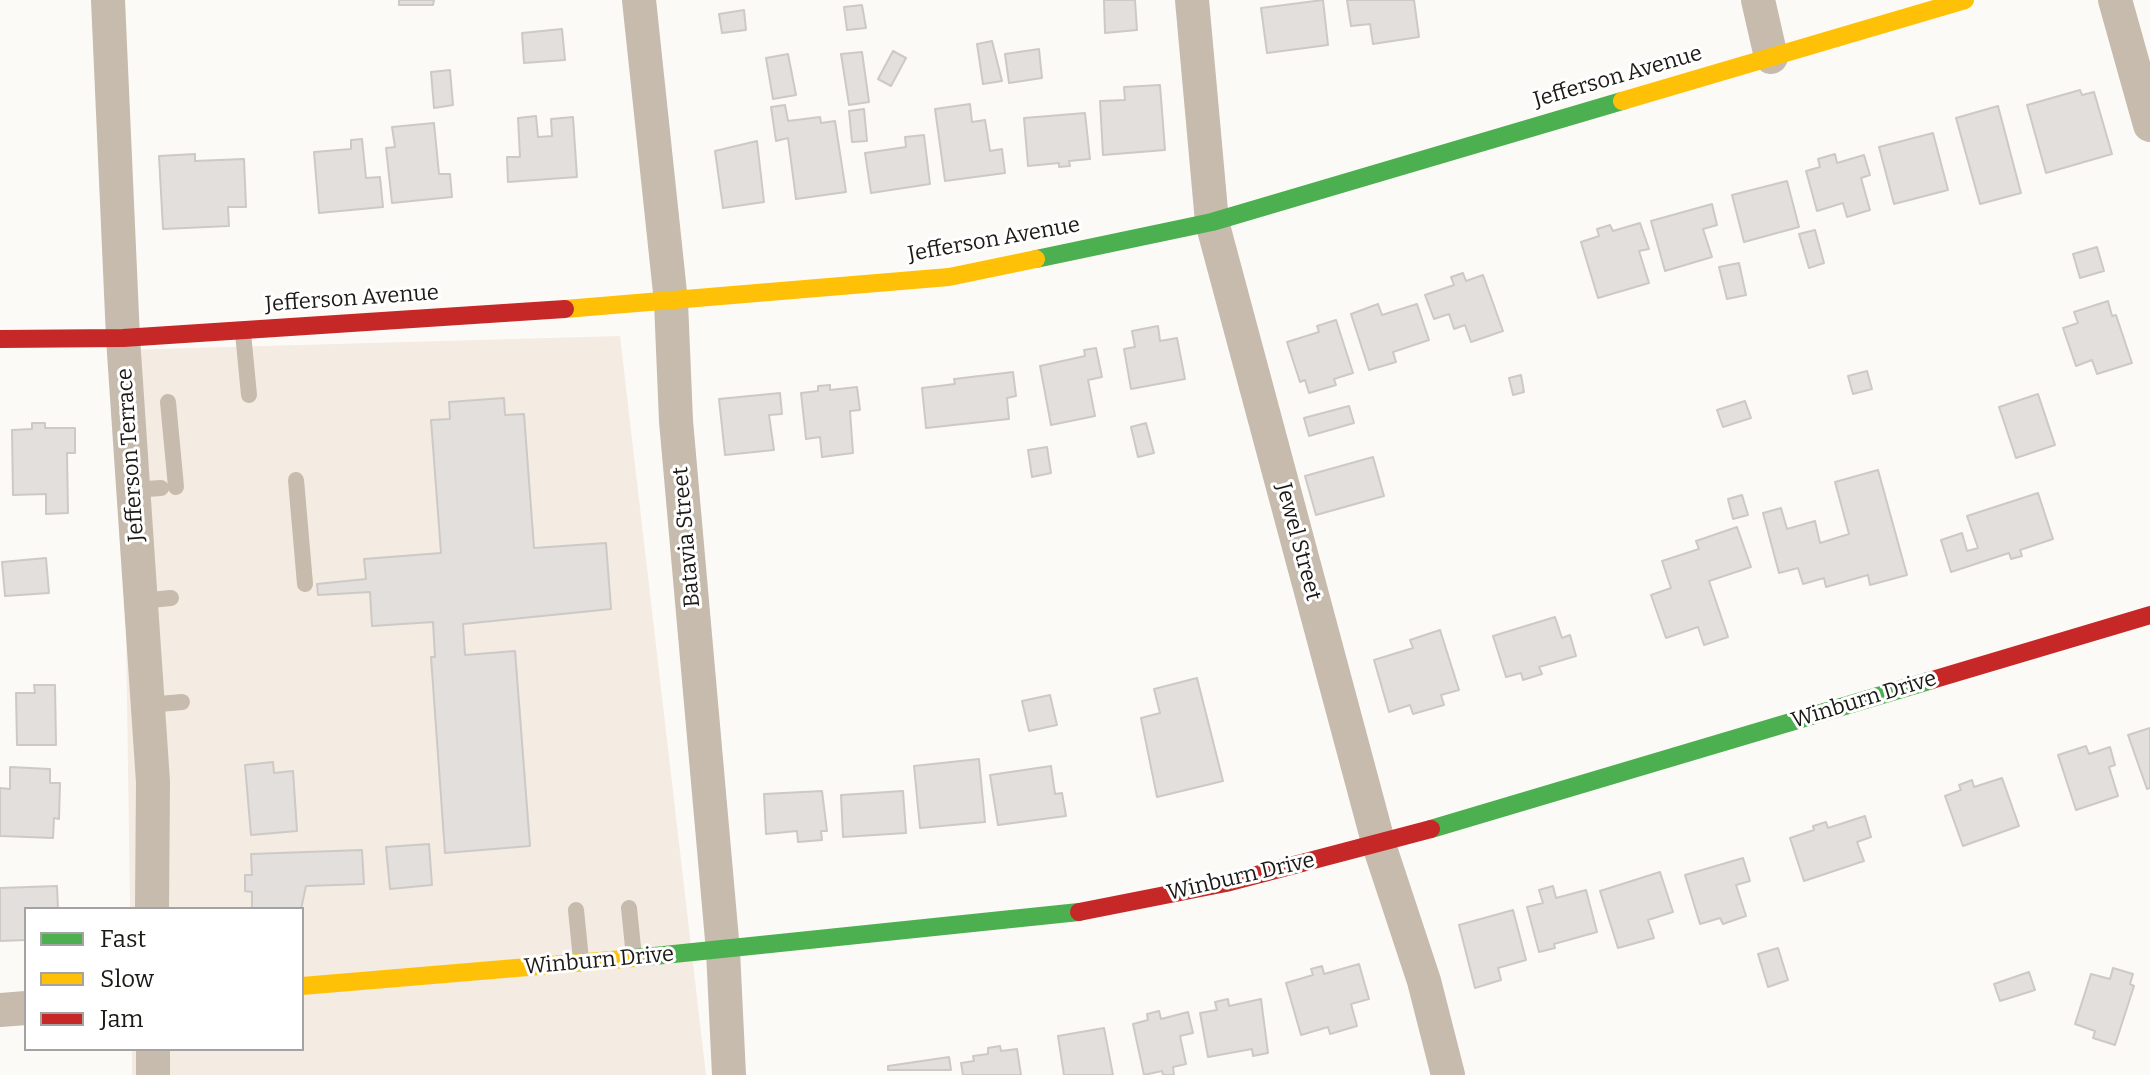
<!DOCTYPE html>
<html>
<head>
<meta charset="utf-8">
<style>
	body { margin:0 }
	#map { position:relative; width:2150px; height:1075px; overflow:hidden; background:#fcfaf7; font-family:Bitter,serif }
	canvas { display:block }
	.legend { position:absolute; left:24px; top:907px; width:280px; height:144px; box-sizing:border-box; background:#fff; border:2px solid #a4a3a2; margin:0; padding:10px 14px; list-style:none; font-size:24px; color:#1c1a16 }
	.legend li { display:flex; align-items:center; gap:16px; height:40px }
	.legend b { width:40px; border:2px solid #a4a3a2 }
</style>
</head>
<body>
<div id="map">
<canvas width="2150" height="1075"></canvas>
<ul class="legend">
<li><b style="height:10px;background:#4caf50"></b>Fast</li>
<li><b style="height:10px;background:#ffc107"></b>Slow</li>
<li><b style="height:10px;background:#c62828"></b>Jam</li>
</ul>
</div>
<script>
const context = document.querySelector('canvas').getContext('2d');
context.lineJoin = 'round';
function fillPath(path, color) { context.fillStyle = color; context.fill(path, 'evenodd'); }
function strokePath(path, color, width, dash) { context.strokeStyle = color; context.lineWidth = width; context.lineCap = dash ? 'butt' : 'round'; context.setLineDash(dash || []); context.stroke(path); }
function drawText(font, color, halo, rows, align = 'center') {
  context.font = font + ' Bitter,serif'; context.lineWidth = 6; context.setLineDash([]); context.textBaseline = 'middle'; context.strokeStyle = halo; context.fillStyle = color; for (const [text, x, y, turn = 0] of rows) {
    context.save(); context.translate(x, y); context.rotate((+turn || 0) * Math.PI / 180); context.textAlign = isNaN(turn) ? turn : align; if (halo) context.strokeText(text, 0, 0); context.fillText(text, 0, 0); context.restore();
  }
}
fillPath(new Path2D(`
	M620,336L706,1075H132V1049H302V909H130L122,350Z`), '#f4ebe2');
const building = new Path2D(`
	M399,0H434L433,5H399Z
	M1104,0H1135L1137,30L1105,33Z
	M1323,0L1328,45L1267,53L1261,8Z
	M1347,0H1414L1419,37L1373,44L1370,24L1351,26Z
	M862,5L866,28L847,30L844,7Z
	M744,10L746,30L722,33L719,14Z
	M562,29L565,60L524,63L522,33Z
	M992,41L1002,81L983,84L977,44Z
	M1039,49L1042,78L1009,83L1005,54Z
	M893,51L906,58L891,86L878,79Z
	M862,52L869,102L849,105L841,54Z
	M788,54L796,95L773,99L766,58Z
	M450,70L453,105L434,108L431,72Z
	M1160,85L1165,150L1103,155L1100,101L1125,100L1124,87Z
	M2080,90L2082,95L2094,92L2112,154L2046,173L2027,105Z
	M970,104L972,122L985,120L990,151L1002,149L1005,173L945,181L935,109Z
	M785,105L788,121L820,117L821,123L835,121L846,192L796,199L788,138L776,141L771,107Z
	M1998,106L2021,193L1980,204L1956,118Z
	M864,109L867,141L852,142L849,111Z
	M1085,113L1090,159L1069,161L1070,166L1059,167V163L1028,166L1024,118Z
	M536,116L538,137L552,136L551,119L573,117L577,177L508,182L507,157H520L518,118Z
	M434,123L439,174H450L452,197L392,203L386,148L395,147L392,127Z
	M1933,133L1948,190L1894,204L1879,147Z
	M924,135L930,184L871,193L865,153L906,147L905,137Z
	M362,139L366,178L380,177L383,207L319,213L314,152L351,149V140Z
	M757,141L764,202L723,208L715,151Z
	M195,154V161L244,159L246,207H228L229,226L163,229L159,156Z
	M1835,154L1837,163L1864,155L1870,175L1861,178L1870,210L1847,217L1843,203L1817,211L1806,171L1820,167L1818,159Z
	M1787,181L1799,227L1744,242L1732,195Z
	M1712,204L1717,225L1703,229L1712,257L1665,271L1651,221Z
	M1640,223L1649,249L1639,251L1649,283L1598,298L1581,242L1599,236L1597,229L1610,225L1613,231Z
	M1815,230L1824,263L1809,268L1799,234Z
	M2097,247L2104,271L2080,278L2073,254Z
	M1739,263L1746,295L1727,299L1719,267Z
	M1463,273L1466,281L1483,275L1503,331L1471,342L1465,325L1454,329L1449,314L1434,319L1425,295L1454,285L1451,277Z
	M2108,301L2112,316L2116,315L2132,363L2097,374L2092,360L2076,366L2063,328L2078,323L2074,312Z
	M1378,304L1382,315L1417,304L1429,340L1393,352L1396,362L1369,370L1351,314Z
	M1336,320L1353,373L1334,379L1336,385L1309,393L1305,380L1300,382L1287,342L1319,332L1317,326Z
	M1158,326L1160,341L1177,338L1185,379L1131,389L1124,349L1135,347L1132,331Z
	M1096,348L1102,377L1088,380L1095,416L1051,425L1040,366L1085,356L1084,350Z
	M1867,371L1872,389L1853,394L1848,376Z
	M1013,372L1016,396L1007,398L1009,419L926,428L922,388L955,384L954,379Z
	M1521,375L1524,392L1513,395L1509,378Z
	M830,385V390L857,387L860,410L850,411L853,453L822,457L820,437L806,439L801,393L818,391V386Z
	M780,393L782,414L769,415L774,450L725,455L719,399Z
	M2038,394L2055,445L2016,458L1999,407Z
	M504,398L505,415L524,414L534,548L606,543L611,609L463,624L465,655L515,651L530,846L445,853L431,657H435L433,622L372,626L370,592L318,595L317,584L366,579L364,559L441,553L431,420L450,419L449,402Z
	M1745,401L1751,418L1723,427L1717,410Z
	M1349,406L1354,423L1309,436L1304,418Z
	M32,423H45V428H75V453H67L68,513L46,514V494L13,495L12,430L32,429Z
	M1146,423L1154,453L1138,457L1131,427Z
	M1047,447L1051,473L1032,477L1028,450Z
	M1373,457L1384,496L1316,515L1305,476Z
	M1878,470L1907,575L1870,585L1868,575L1826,587L1824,578L1803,584L1798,568L1779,573L1763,513L1781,508L1787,529L1815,521L1820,543L1849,534L1835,482Z
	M2038,493L2053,539L2020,550L2022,556L2011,559L2009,553L1951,572L1941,540L1962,533L1967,551L1978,548L1967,516Z
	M1742,495L1748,515L1733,519L1728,499Z
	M1737,527L1751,567L1709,581L1728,637L1704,645L1698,627L1666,638L1651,595L1671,588L1662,561L1699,549L1696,541Z
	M46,558L49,593L5,596L2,562Z
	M1555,617L1562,638L1570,635L1576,656L1539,667L1542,674L1523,680L1521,673L1506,677L1493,636Z
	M1440,630L1459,690L1441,695L1444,705L1413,714L1410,705L1389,712L1374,660L1413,648L1410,640Z
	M1197,678L1223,781L1157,797L1141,718L1160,713L1154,689Z
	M34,685H55L56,745H17L16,693H35Z
	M1050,695L1057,725L1029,731L1022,701Z
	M2150,728V788L2147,789L2128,735Z
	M2086,746L2089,754L2110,747L2115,765L2109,767L2118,796L2076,810L2058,755Z
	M979,759L985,822L920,828L914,766Z
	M273,762L274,773L293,771L297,831L251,835L245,765Z
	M1051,766L1055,794L1062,793L1066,816L998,825L990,775Z
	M10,767L50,769V783H60L59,819L54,818L53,838L0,836V788L10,789Z
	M2002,778L2019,826L1963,846L1945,796L1961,790L1959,785L1972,780L1974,787Z
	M822,791L827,831H821L822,840L798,842L797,831L766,834L764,794Z
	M903,791L906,833L843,837L841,795Z
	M1865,816L1871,837L1857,842L1864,861L1804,881L1790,838L1814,830L1813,826L1826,822L1828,828Z
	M429,844L432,885L390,889L386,847Z
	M362,850L364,884L306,886L301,909H252V892L245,891V875H252L251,854Z
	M1743,858L1750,881L1736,885L1746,916L1723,924L1720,918L1700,924L1685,875Z
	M1660,872L1673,912L1648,920L1654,938L1618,948L1600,891Z
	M57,886L58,909H26V940L0,941V888Z
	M1553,886L1556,898L1586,890L1597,932L1554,944L1555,948L1539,952L1527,907L1543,903L1539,890Z
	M1513,910L1526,960L1498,968L1501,980L1475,988L1459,925Z
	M1778,948L1788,980L1768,987L1758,954Z
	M1359,964L1369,999L1351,1004L1357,1026L1330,1034L1328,1027L1301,1035L1286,983L1313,975L1311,969L1322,966L1324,974Z
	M2113,968L2133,974L2130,984L2134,986L2115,1045L2093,1038L2095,1031L2075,1024L2091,974L2110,979Z
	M2029,972L2035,990L2000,1001L1994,984Z
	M1228,999L1229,1006L1261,999L1268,1053L1253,1056L1252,1049L1208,1057L1200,1013L1217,1010L1215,1002Z
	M1159,1011L1161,1019L1188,1012L1193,1033L1180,1036L1186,1064L1173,1067L1174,1075H1163L1162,1071L1144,1075L1133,1024L1148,1020L1147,1014Z
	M1104,1028L1113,1075H1064L1058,1036Z
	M1000,1046L1001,1051L1017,1049L1021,1075H963L961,1063L974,1061L973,1056L988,1054V1048Z
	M949,1057L951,1070H888V1066Z`);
fillPath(building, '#e2dfdd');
strokePath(building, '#ccc9c7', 2);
strokePath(new Path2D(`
	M243,333L249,395
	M168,402L176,487
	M296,480L305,584
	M133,490L161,488
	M141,601L171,598
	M148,705L182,702
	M629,908L634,957
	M576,910L581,960`), '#c6bbac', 16);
strokePath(new Path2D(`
	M108,0L123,338L153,782L152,909
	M639,0L671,302L676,421L723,951L729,1075
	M1192,0L1212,222L1379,845L1424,981L1448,1075
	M1758,0L1771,57
	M2115,0L2150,125
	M0,1010L26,1008
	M153,1049V1075`), '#c6bbac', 34);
strokePath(new Path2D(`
	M1036,259L1212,222L1622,101
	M1431,829L1932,680
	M635,958L1079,912`), '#4caf50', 18);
strokePath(new Path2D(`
	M1622,101L1965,0
	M565,309L949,277L1036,259
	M302,986L635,958`), '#ffc107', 18);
strokePath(new Path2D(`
	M0,339L123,338L565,309
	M1932,680L2150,615
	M1079,912L1226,883L1431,829`), '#c62828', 18);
drawText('22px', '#1c1a16', '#fff', [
	["Jefferson Avenue",1618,77,-16],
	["Jefferson Avenue",994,240,-10],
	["Jefferson Avenue",352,299,-4],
	["Jefferson Terrace",131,455,-94],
	["Batavia Street",687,537,-95],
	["Jewel Street",1298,542,75],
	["Winburn Drive",1864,700,-17],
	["Winburn Drive",1241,877,-13],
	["Winburn Drive",599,961,-5]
]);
</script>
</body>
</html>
